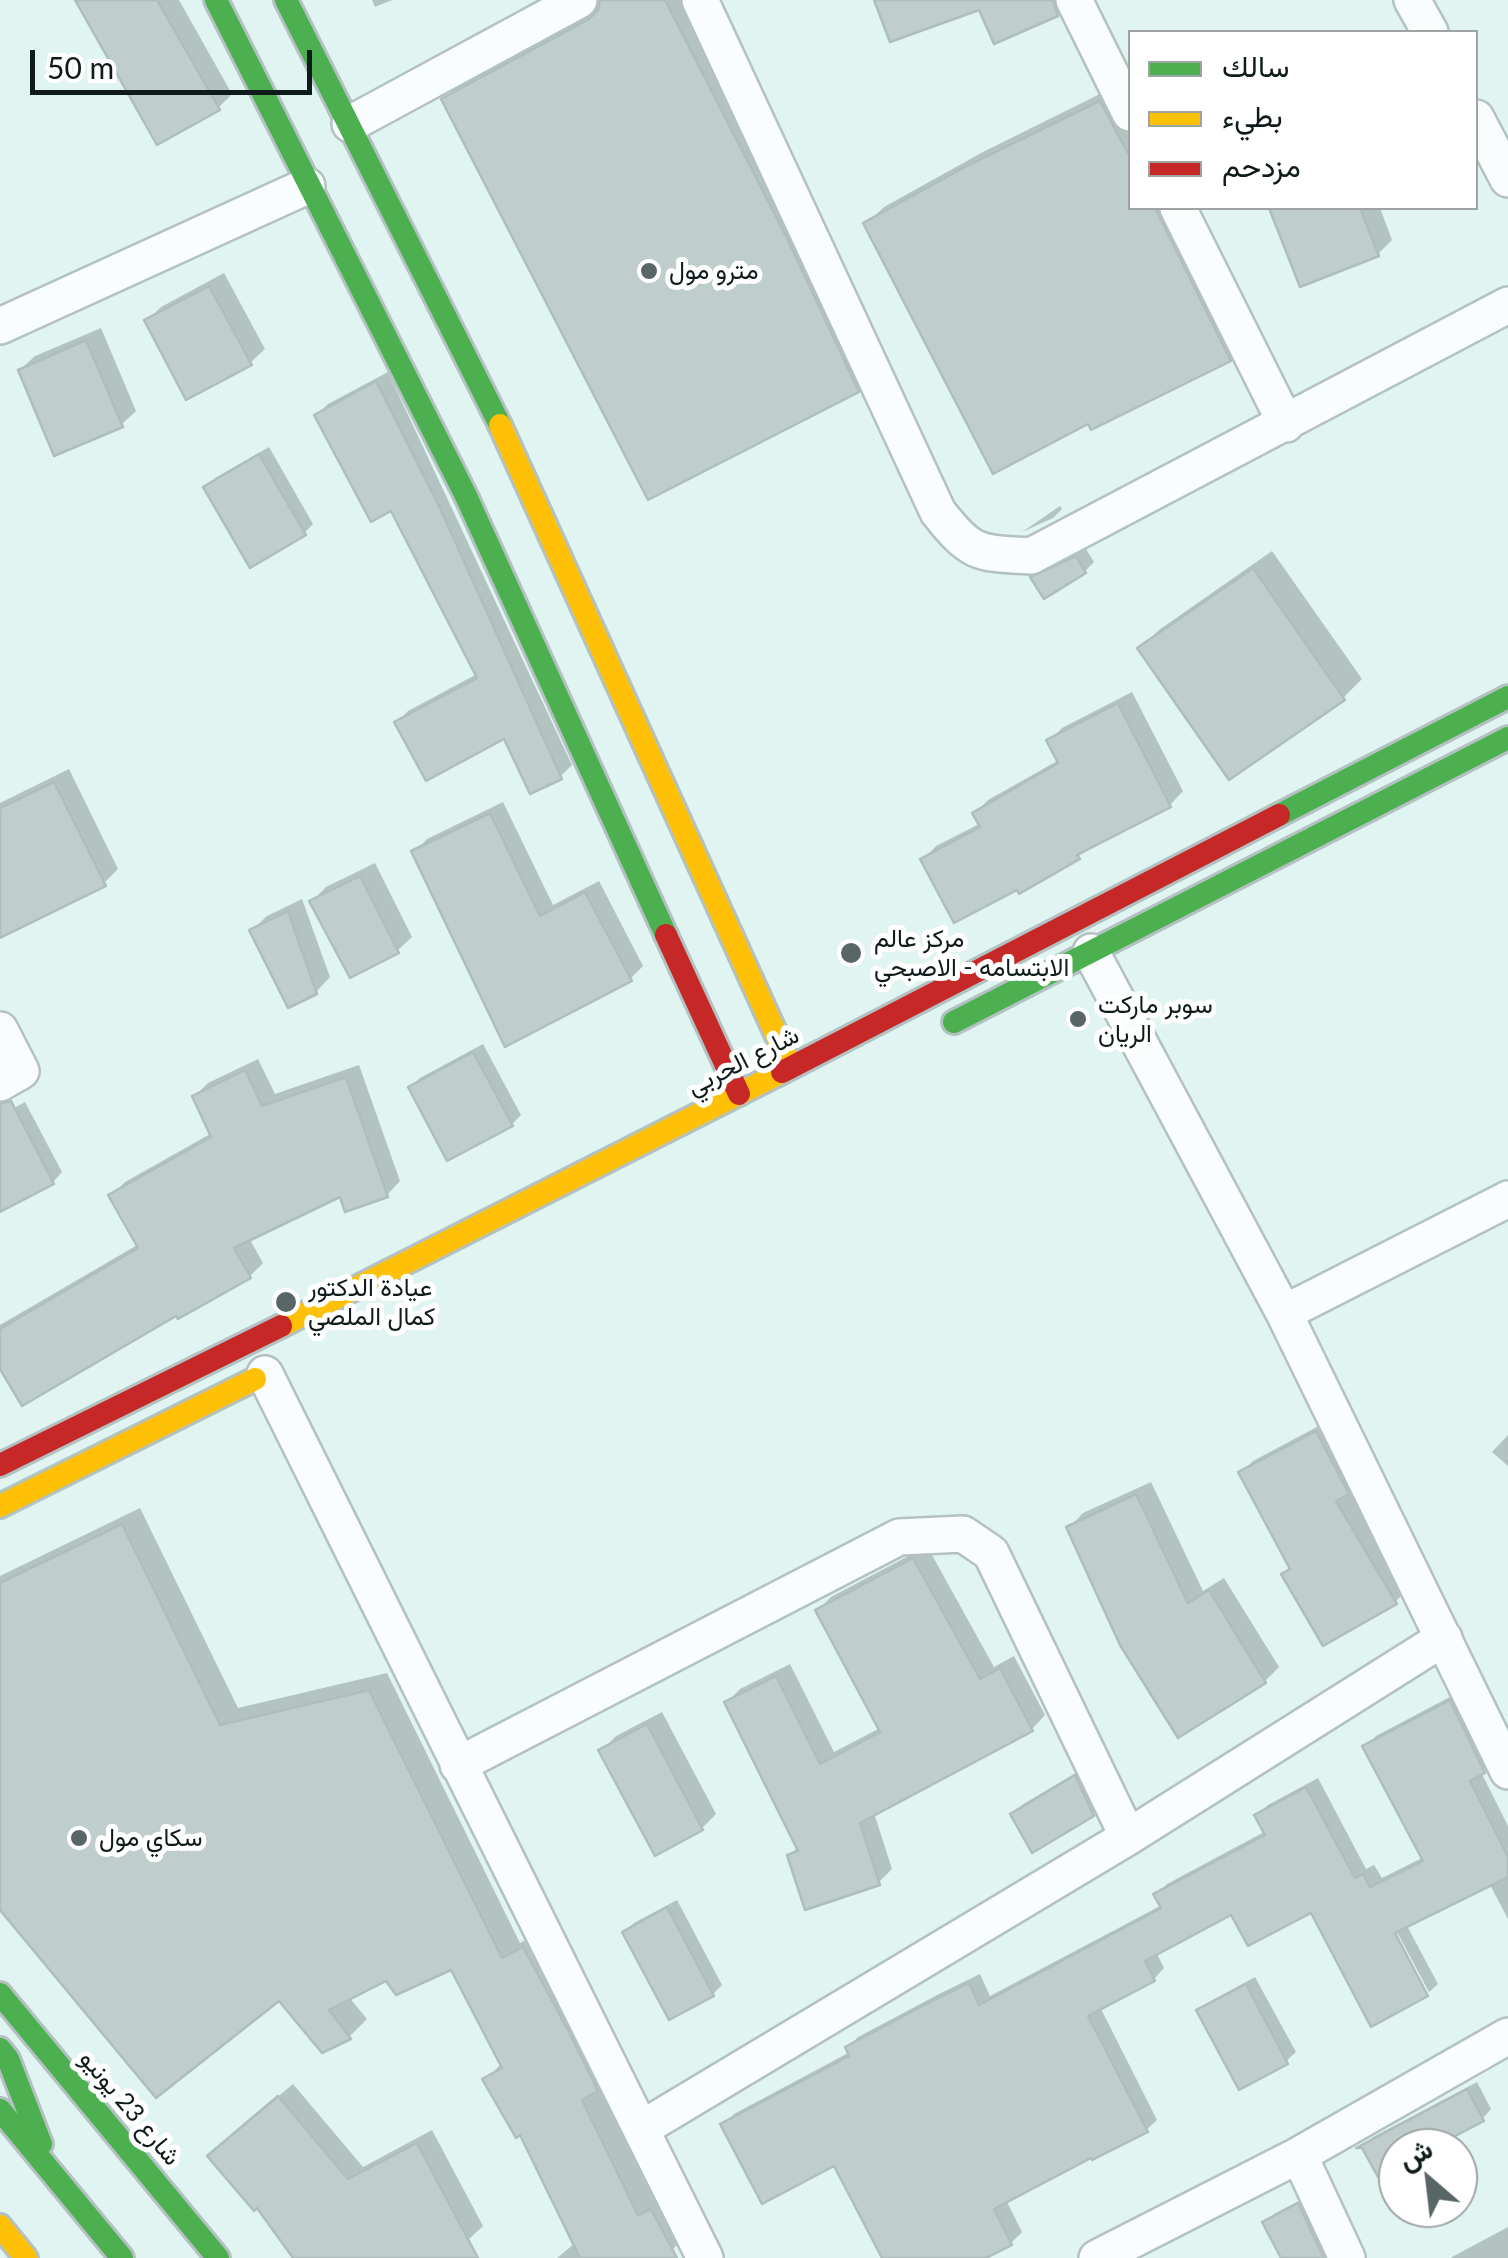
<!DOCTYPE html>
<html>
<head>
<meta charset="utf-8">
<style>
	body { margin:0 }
	#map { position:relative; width:1508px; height:2258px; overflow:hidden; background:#e0f4f2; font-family:Lato,Vazirmatn,sans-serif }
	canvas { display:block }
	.legend { position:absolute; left:1128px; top:30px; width:350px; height:180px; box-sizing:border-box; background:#fff; border:2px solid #9fa4a3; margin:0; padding:12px 18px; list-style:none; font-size:30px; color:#0e1b1a }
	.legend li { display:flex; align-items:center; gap:20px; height:50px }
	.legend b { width:50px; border:2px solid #9fa4a3 }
	.north { position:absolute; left:1378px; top:2128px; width:100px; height:100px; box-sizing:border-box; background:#fff; border:2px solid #9fa4a3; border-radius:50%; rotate:332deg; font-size:28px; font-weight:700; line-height:40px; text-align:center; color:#0e1b1a }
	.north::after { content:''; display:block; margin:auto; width:35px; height:45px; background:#586766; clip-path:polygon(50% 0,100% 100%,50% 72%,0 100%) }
	.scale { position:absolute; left:30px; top:50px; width:282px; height:45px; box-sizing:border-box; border:5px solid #0e1b1a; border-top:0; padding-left:12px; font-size:30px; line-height:35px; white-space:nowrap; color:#0e1b1a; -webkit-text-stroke:8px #fff; paint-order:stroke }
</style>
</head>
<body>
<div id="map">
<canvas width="1508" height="2258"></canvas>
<ul class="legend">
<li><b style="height:12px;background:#4caf50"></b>سالك</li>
<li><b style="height:12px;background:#ffc107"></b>بطيء</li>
<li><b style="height:12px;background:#c62828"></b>مزدحم</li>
</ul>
<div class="north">ش</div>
<div class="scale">50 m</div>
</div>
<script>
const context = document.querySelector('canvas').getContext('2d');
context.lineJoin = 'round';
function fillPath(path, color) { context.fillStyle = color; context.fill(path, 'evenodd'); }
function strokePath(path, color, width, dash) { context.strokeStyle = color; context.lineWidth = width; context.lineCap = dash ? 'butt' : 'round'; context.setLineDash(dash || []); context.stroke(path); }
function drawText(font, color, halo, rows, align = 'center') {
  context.font = font + ' Lato,Vazirmatn,sans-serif'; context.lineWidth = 10; context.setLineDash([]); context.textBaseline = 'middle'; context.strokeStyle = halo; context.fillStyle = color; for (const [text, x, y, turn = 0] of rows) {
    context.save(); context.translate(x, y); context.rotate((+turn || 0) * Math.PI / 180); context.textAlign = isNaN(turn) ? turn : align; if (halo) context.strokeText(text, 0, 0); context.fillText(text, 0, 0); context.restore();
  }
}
fillPath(new Path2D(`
	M78,0H179L232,94L218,108Z
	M372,0H392L375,7Z
	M601,0H693L876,371L857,390L444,99L463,80L600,6Z
	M1118,85L1130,110V208H1179L1246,342L1229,359L866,224L884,207L983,152Z
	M1278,208H1380L1392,240L1378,254L1273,212Z
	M224,273L265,349L250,363L147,321L161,307Z
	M101,328L136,411L121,425L20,370L35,356Z
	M388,372L572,765L561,776L506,736L397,722L408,711L477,674L392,508L317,415L328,404Z
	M269,447L313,524L304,533L206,487L215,478Z
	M1060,506L1062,509L1053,518L1022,532Z
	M1086,549L1094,562L1085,571L1033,578L1042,569Z
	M1272,551L1362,679L1343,698L1140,648L1159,630Z
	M1132,692L1183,791L1170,805L1089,846L1078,857L923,860L936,846L981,823L975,813L988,800L1059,760L1049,741L1062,728Z
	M69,769L118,869L104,883L0,936V803Z
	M503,802L553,905L599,881L643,966L630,979L414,852L427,839Z
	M375,863L412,937L397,951L312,901L326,887Z
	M302,899L330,977L316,992L252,930L267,916Z
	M483,1044L521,1115L512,1124L411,1087L420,1078Z
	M258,1059L275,1094L359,1065L400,1181L387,1195L342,1194L249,1238L263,1263L250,1276L177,1312L0,1365V1325L139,1244L112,1195L125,1182L212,1133L195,1096L208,1083Z
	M25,1102L62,1172L53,1182L0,1210V1116Z
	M1328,1421L1359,1480L1349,1491L1407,1590L1395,1602L1284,1574L1291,1567L1241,1473L1253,1461Z
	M1508,1435V1466L1492,1452Z
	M1151,1482L1203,1591L1224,1578L1279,1667L1265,1681L1069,1528L1083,1513Z
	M140,1508L238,1708L387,1673L520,1943L541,1931L690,2232L672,2250L658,2258H557L575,2243L521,2132L486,2079L503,2062L452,1967L387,1978L349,1997L367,2019L349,2037L279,1997L0,1906V1576Z
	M927,1546L994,1667L1014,1656L1045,1715L1032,1729L874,1813L892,1869L879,1882L789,1856L798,1847L727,1702L740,1689L790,1664L834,1752L880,1728L818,1610L831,1597Z
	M1461,1691L1494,1760L1481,1772L1508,1826V1919L1489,1883L1406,1924L1438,1984L1429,1992L1391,1921L1312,1909L1232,1912L1156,1952L1164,1968L1154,1979L1100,2007L1157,2120L1146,2130L1092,2154L1006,2200L1022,2232L1011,2243L980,2258H885L835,2163L723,2125L734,2114L850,2052L848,2047L858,2037L941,1993L980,1974L990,1996L1162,1905L1156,1895L1167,1884L1266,1831L1257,1815L1268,1805L1318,1778L1366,1869L1374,1865L1382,1878L1424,1857L1365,1747L1376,1736Z
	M662,1712L716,1814L702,1828L602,1751L616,1736Z
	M1084,1768L1102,1805L1093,1814H1013L1022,1805Z
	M677,1900L722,1985L713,1994L625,1932L634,1923Z
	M1255,1977L1296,2052L1286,2061L1200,2011L1209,2002Z
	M1477,2082L1491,2109L1482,2119L1427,2148H1398V2163L1364,2146L1373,2137Z
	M293,2084L363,2167L432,2130L483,2226L468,2240L436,2258H296L224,2142Z
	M1308,2196L1339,2258H1284L1265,2223L1274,2214Z
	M1508,2227V2258H1451L1452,2257Z`), '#0003');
const building = new Path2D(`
	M75,0H157L220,110L157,145Z
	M600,0H665L788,240L859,392L648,500L441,99L589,19L598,10Z
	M874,0H1053L1058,16L994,44L979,10L890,42Z
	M1100,101L1130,157V208H1155L1231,361L1091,430L1088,424L993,474L863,223L963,168Z
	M1269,208H1360L1379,256L1300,287Z
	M209,286L252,365L186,400L144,320Z
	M86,340L123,427L54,456L18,370Z
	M376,381L440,508L562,779L530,794L504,739L426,781L394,722L477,678L391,511L371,522L314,415Z
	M259,454L306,535L250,568L203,487Z
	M1076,556L1086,573L1044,599L1030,577Z
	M1253,568L1345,700L1229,780L1137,648Z
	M1118,703L1171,807L1077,855L1080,859L1019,894L1017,890L954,923L920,859L980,827L972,813L1058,763L1046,740Z
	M54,782L106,886L0,938V808Z
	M490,813L540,916L585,892L632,981L505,1047L411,851Z
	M360,876L399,953L350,978L309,901Z
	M288,911L317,994L288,1008L249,930Z
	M473,1052L513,1126L447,1161L408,1087Z
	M245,1070L262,1106L346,1077L388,1197L345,1212L340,1197L234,1248L251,1278L178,1319L176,1316L22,1406L0,1369V1329L138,1248L108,1195L211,1137L192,1096Z
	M11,1101L54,1184L0,1212V1104Z
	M1316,1431L1349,1494L1336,1501L1397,1604L1323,1646L1281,1574L1290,1569L1238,1472Z
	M1136,1494L1188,1603L1209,1590L1266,1683L1178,1738L1120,1645L1066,1527Z
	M122,1524L220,1725L369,1690L502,1958L523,1947L568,2030L598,2091L582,2100L638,2215L651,2209L677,2258H580L520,2135L516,2138L482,2079L502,2068L451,1970L396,1995L386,1981L329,2010L351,2039L322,2053L279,2001L156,2098L0,1910V1583Z
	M913,1558L980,1679L1000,1668L1033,1731L860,1823L880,1885L805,1910L787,1855L798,1851L724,1702L776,1676L820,1764L880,1732L815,1610Z
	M1450,1700L1485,1773L1470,1781L1508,1857V1877L1395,1933L1428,1996L1371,2027L1311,1913L1248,1946L1231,1915L1145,1961L1155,1981L1088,2016L1148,2132L1092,2160L1091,2158L994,2209L1012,2245L986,2258H882L834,2166L762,2204L720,2124L849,2056L845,2047L928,2003L969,1983L979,2005L1161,1908L1153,1894L1265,1835L1254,1815L1306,1787L1355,1878L1363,1874L1370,1887L1423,1861L1362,1746Z
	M647,1724L703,1830L655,1856L598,1750Z
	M1075,1775L1094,1816L1032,1853L1010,1814Z
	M667,1907L714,1996L669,2020L622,1932Z
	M1246,1984L1288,2064L1239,2090L1196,2010Z
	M1467,2089L1484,2121L1432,2148H1398V2166L1378,2177L1362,2148H1356Z
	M278,2096L348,2179L417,2143L478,2258H293L257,2208L254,2211L207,2156Z
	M1298,2203L1324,2258H1281L1262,2222Z`);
fillPath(building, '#bfcecd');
strokePath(building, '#aebebc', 2.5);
const street = new Path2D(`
	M700,0L938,512C972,555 977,553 1031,556L1508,305
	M1074,0L1130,113
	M1412,0L1430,32
	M1476,118L1508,179
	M350,124L579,0
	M1178,208L1286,424
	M0,326L307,186
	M1091,952L1284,1313L1508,1771
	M0,1030L21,1071L0,1083
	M1284,1313L1508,1199
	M265,1374L705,2258
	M458,1765L899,1537L963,1534L991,1553L1128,1837
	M641,2129L1128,1837L1444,1638
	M1299,2155L1347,2258
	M1097,2258L1299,2155L1508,2036`);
const fast = new Path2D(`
	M216,0L466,496L666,935
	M286,0L500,425
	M1279,815L1508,697
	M954,1022L1508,738
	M0,1994L218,2258
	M0,2049L8,2059L41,2144
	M0,2110L122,2258`);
const slow = new Path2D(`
	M500,425L791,1067
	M281,1326L782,1072
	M0,1506L255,1379
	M0,2226L26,2258`);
const jam = new Path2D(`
	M666,935L739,1094
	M782,1072L1279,815
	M0,1465L281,1326`);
strokePath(street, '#b3c2c1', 40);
strokePath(fast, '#b3c2c1', 28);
strokePath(slow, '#b3c2c1', 28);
strokePath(jam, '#b3c2c1', 28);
strokePath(street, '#fafdfd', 35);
strokePath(fast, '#4caf50', 22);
strokePath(slow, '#ffc107', 22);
strokePath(jam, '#c62828', 22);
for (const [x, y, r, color] of [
	[649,271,10,"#586766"],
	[851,953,12,"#586766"],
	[1078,1019,10,"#586766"],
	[286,1302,12,"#586766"],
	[79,1838,10,"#586766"]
]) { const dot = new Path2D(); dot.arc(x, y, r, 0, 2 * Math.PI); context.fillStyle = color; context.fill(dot); strokePath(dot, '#fff', 4); }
drawText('25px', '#0e1b1a', '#fff', [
	["مترو مول",669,271],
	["مركز عالم",874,939],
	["الابتسامه - الاصبحي",874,968],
	["سوبر ماركت",1098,1005],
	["الريان",1098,1034],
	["عيادة الدكتور",308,1288],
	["كمال الملصي",308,1317],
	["سكاي مول",99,1838]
], 'left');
drawText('25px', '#0e1b1a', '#fff', [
	["شارع الحربي",743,1061,-27],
	["شارع 23 يونيو",130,2108,50]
]);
</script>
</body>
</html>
